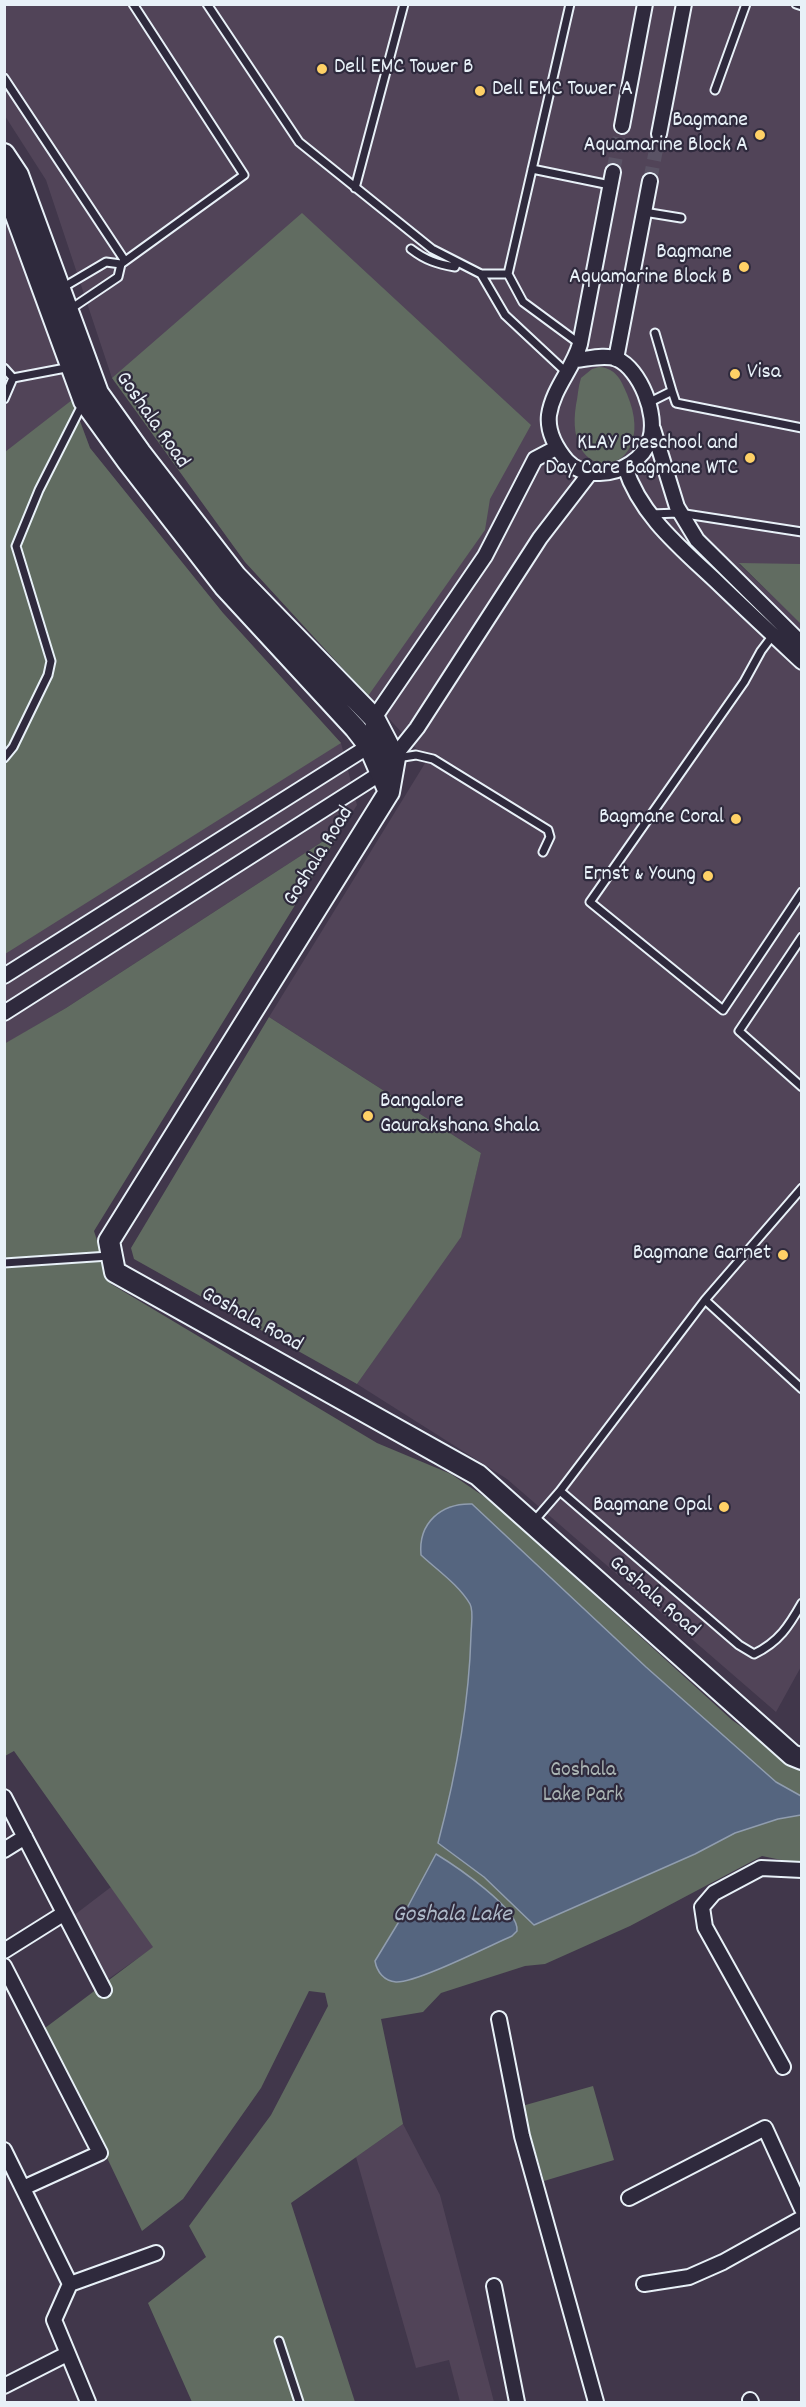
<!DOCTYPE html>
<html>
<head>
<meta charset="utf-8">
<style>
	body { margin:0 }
	#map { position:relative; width:806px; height:2407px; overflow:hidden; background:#41374b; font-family:Dekko,sans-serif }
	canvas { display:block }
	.frame { position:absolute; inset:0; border:6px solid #e8f1f8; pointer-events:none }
</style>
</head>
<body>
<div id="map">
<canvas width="806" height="2407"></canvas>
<div class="frame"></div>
</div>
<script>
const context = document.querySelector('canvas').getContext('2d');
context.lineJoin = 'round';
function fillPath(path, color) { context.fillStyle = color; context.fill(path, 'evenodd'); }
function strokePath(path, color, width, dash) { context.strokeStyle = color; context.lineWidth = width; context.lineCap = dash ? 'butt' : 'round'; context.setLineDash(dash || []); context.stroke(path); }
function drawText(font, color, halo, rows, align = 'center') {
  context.font = font + ' Dekko,sans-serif'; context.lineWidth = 4.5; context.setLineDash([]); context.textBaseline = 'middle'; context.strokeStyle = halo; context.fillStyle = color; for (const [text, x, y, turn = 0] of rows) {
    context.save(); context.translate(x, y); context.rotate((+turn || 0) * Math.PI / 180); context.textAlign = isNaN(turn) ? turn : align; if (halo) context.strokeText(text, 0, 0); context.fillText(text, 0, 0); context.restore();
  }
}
fillPath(new Path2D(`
	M5,5H801V564H739L802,624V1665L776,1712L507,1479L357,1384L460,1237L481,1153L269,1017L427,760L245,562L112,378L46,180L5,116Z
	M4,216L90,448L223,613L341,743L357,805L342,829L66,1008L5,1044Z
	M111,1887L154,1947L107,1980L73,1916Z
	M403,2124L440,2195L494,2402H460L449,2360L416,2368L356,2157Z`), '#514458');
fillPath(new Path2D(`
	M302,213L531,425L490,499L485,530L368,696L245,562L112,378Z
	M599,367C616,368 621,380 627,394C662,477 562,492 576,405C578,396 578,387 581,378L592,369Z
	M72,400L90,448L223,613L341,743L5,954V452Z
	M739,563L801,564V624Z
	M342,829L94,1231L111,1284L377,1443L451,1474L492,1502L732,1720L801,1770V1862L796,1863L762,1856L630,1926L545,1964L525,1966L441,1993L423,2012L381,2019L403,2124L291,2203L355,2402H192L148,2303L206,2257L189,2226L271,2115L328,2006L325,1993L309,1991L261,2088L183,2199L142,2231L45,2028L153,1947L14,1751L5,1756L4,1044L66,1008Z
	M269,1017L481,1153L461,1237L357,1384L134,1259L131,1248Z
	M593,2086L614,2160L544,2181L522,2106Z`), '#616c61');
const water = new Path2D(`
	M472,1504L646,1667L776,1782L801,1796V1815L778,1819L735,1833L695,1854L534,1925L484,1877L438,1843C456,1775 469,1706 471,1635C471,1626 474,1611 470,1604C459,1585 437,1570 421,1555C418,1523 441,1503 472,1504Z
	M436,1854C454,1865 520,1909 517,1931L512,1936C489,1946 416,1983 396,1982C384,1981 377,1972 375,1961L406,1910Z`);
fillPath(water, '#55657f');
strokePath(water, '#909daf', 1.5);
strokePath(new Path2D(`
	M613,172L622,126
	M650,181L659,134`), '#5a5365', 14, [14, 7]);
const lane = new Path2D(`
	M207,4L299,142L432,249L481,274H508
	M570,4L508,274L523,302L580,344
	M796,4L802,6
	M4,78L125,261
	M715,90L746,4
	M532,169L610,185
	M355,188L404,4
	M644,212L681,218
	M411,249C425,260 437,264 455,267L457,262
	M121,264L244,175L133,4
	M481,274L505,315L566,372
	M62,288L106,262L121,264L118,277L69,310
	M4,368L13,378
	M672,391L676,403L802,428
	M4,399L13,378L71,367
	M648,403L672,391L655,333
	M650,514L679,513L802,532
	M773,635L761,651L744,682L590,902L723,1010L802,892
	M4,758L13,747L48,675L51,661L16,546L39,490L83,403
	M397,758L416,755L433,759L548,830L550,837L543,852
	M802,937L739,1031L802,1087
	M802,1188L705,1300L802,1389
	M4,1263L109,1256
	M705,1300L560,1491L739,1645L754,1654C779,1642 789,1626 802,1603
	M534,1521L560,1491
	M279,2341L299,2402`);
const street = new Path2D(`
	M622,126L645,4
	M659,134L684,4
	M616,359L650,181
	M576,360C588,359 605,354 617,359C640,369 658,415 650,439C644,459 621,473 600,473C588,473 575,470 567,461C557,449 547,432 549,415C553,388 573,369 580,344L613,172
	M653,429L677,507L697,540L802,644
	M625,467C640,515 681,548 717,582C745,609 773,635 802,662
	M4,976L369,746L374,718L485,556L535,459L556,448
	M4,1013L381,773L417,728L540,538L590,473
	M4,1797L104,1990
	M4,1850L25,1837
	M4,1951L63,1914
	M4,1966L100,2153L23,2188
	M499,2019L522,2136L596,2402
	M783,2067L705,1927L702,1907L714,1893L761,1868L802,1870
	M4,2150L70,2284
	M629,2198L765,2128L802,2209
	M644,2284L689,2277L723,2262L802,2218
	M494,2286L517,2402
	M4,2386L67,2354
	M750,2400L751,2402
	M88,2402L54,2320L70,2284L156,2253`);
const secondary = new Path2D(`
	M4,154L18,175L98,393L140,452L236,576L374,718L395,758L389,792L109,1241L115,1272L478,1475L792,1755L802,1759
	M4,183L84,401L128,462L224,586L355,728L369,746L389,792`);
strokePath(lane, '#e8f1f8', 11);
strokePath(street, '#e8f1f8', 18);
strokePath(secondary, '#e8f1f8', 24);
strokePath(lane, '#2f2a3d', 7);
strokePath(street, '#2f2a3d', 14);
strokePath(secondary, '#2f2a3d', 20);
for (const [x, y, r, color] of [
	[322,69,6,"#ffd166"],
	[480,91,6,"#ffd166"],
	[760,135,6,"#ffd166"],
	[744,267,6,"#ffd166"],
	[735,374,6,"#ffd166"],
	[750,458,6,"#ffd166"],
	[736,819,6,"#ffd166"],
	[708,876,6,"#ffd166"],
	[368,1116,6,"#ffd166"],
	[783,1255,6,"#ffd166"],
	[724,1507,6,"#ffd166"]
]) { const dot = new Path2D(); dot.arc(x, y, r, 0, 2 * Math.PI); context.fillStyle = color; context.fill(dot); strokePath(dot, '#2f2a3d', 2); }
drawText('22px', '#e8f1f8', '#2f2a3d', [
	["Dell EMC Tower B",334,69,"left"],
	["Dell EMC Tower A",492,91,"left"],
	["Bagmane",748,122],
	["Aquamarine Block A",748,147],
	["Bagmane",732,254],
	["Aquamarine Block B",732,279],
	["Visa",747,374,"left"],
	["KLAY Preschool and",738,445],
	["Day Care Bagmane WTC",738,470],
	["Bagmane Coral",724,819],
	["Ernst & Young",696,876],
	["Bangalore",380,1103,"left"],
	["Gaurakshana Shala",380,1128,"left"],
	["Bagmane Garnet",771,1255],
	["Bagmane Opal",712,1507]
], 'right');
drawText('22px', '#e8f1f8', '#2f2a3d', [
	["Goshala Road",151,421,55],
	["Goshala Road",320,857,-58],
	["Goshala Road",251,1321,29],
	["Goshala Road",653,1598,41]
]);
drawText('22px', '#abb5b4', '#2f2a3d', [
	["Goshala",583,1772],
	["Lake Park",583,1797]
]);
drawText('italic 24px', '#adb9c8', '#2f2a3d', [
	["Goshala Lake",452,1917]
]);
</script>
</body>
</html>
